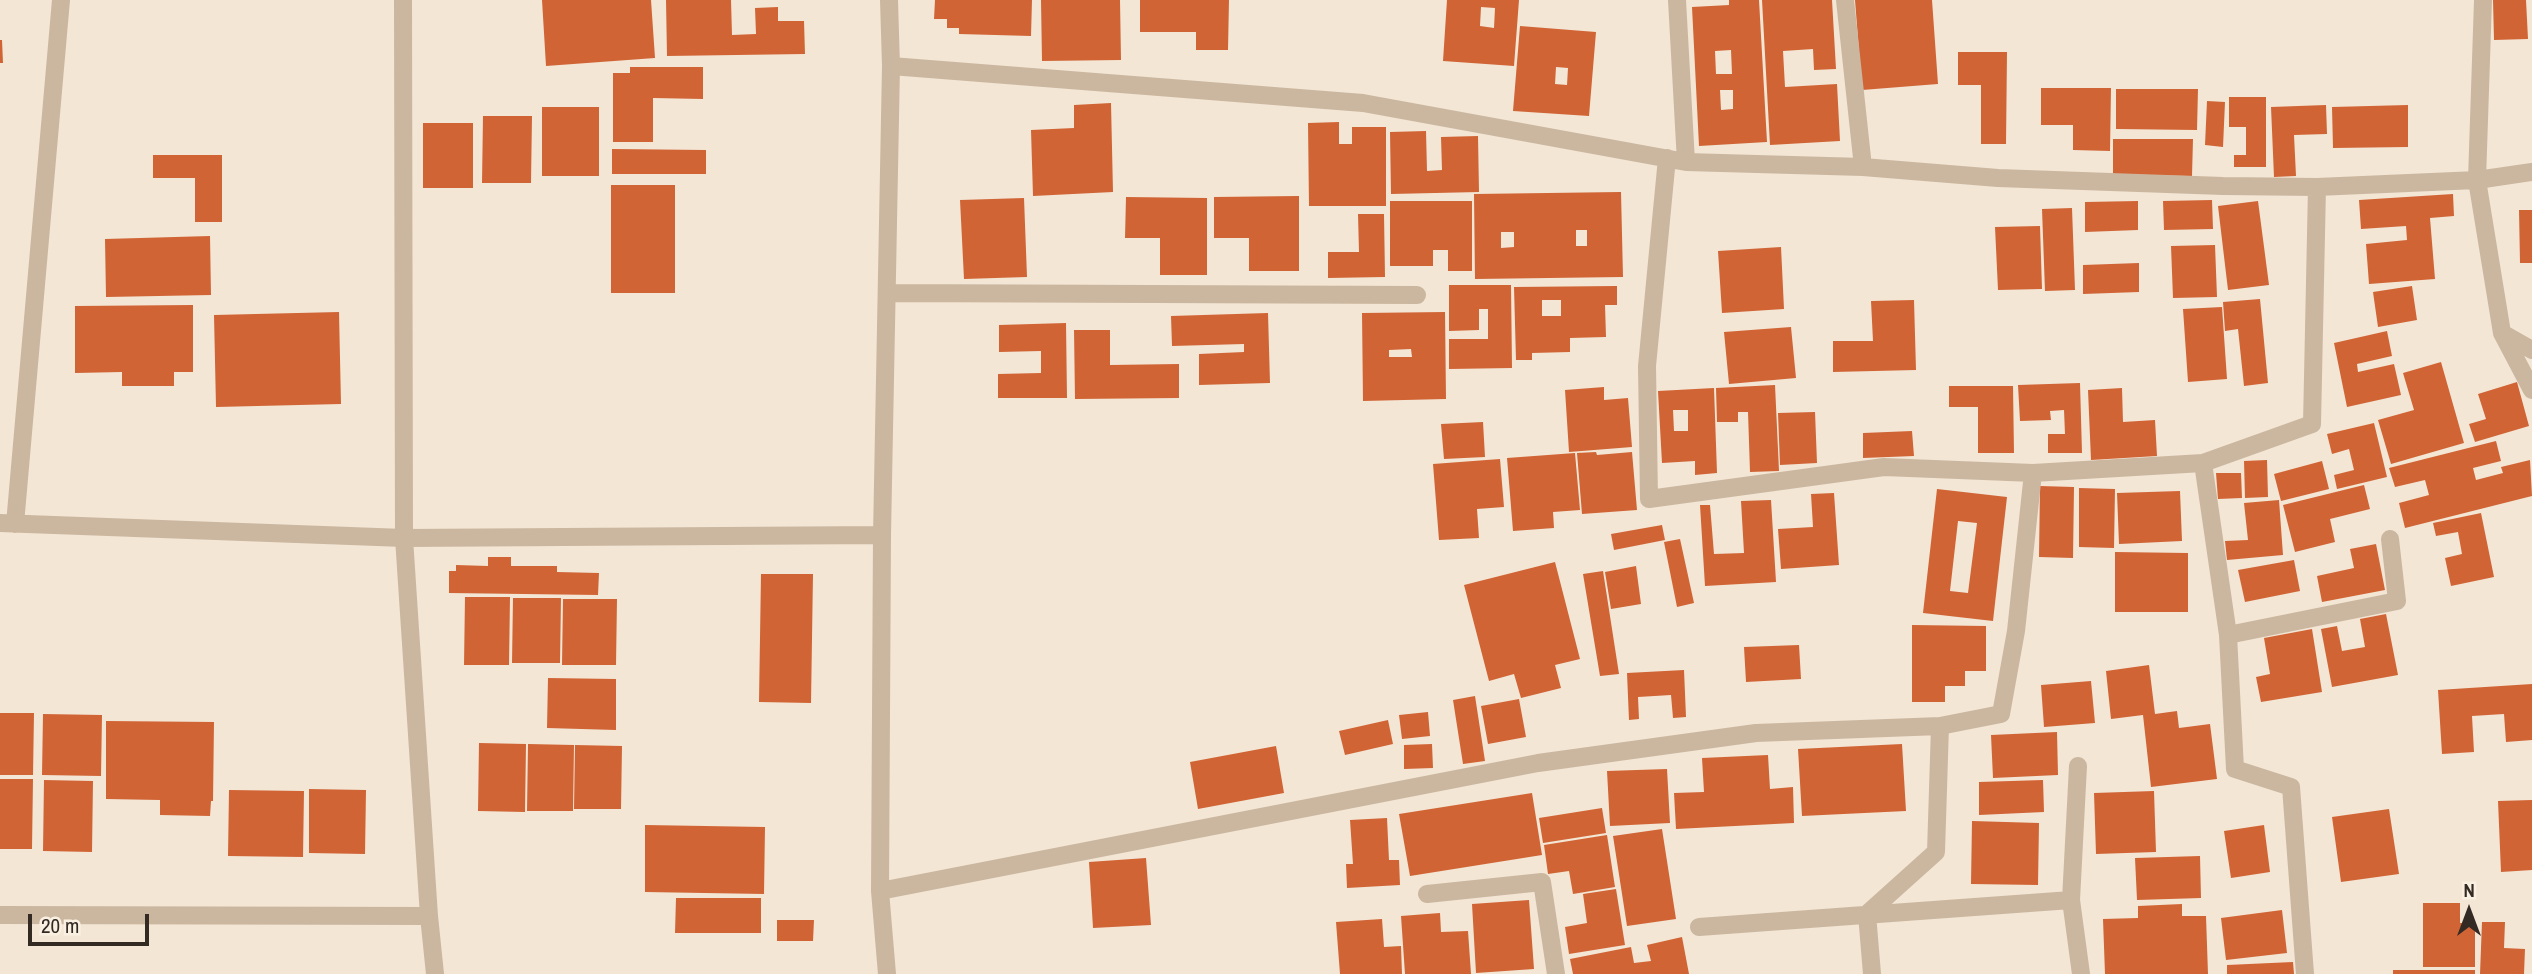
<!DOCTYPE html>
<html>
<head>
<meta charset="utf-8">
<style>
	body { margin:0 }
	#map { position:relative; width:2532px; height:974px; overflow:hidden; background:#f3e6d5; font-family:"Archivo Narrow",sans-serif }
	canvas { display:block }
	.north { position:absolute; left:2434px; top:876px; width:70px; height:70px; -webkit-text-stroke:5px #faf0e1; paint-order:stroke; rotate:0deg; font-size:19px; font-weight:700; line-height:28px; text-align:center; color:#342a24 }
	.north::after { content:''; display:block; margin:auto; width:24px; height:32px; background:#342a24; clip-path:polygon(50% 0,100% 100%,50% 72%,0 100%) }
	.scale { position:absolute; left:28px; top:914px; width:121px; height:32px; box-sizing:border-box; border:4px solid #342a24; border-top:0; padding-left:9px; font-size:21px; line-height:24px; white-space:nowrap; color:#342a24; -webkit-text-stroke:5px #faf0e1; paint-order:stroke }
</style>
</head>
<body>
<div id="map">
<canvas width="2532" height="974"></canvas>
<div class="north">N</div>
<div class="scale">20 m</div>
</div>
<script>
const context = document.querySelector('canvas').getContext('2d');
context.lineJoin = 'round';
function fillPath(path, color) { context.fillStyle = color; context.fill(path, 'evenodd'); }
function strokePath(path, color, width, dash) { context.strokeStyle = color; context.lineWidth = width; context.lineCap = dash ? 'butt' : 'round'; context.setLineDash(dash || []); context.stroke(path); }
fillPath(new Path2D(`
	M542,0H651L655,58L546,66Z
	M666,0H731L732,35L756,34L755,8L778,7V21H804L805,54L667,56Z
	M935,0H1032L1031,36L959,34V28H947V19H934Z
	M1041,0H1120L1121,60L1042,61Z
	M1140,0H1229L1228,50H1196V32H1140Z
	M1447,0H1519L1514,66L1443,61ZM1481,7L1495,8L1494,28L1480,26Z
	M1729,0H1759L1767,142L1699,146L1692,7L1729,5ZM1731,50L1732,74H1716L1715,51ZM1720,90H1733V109L1721,110Z
	M1762,0H1832L1836,69L1814,70L1813,49L1783,51L1785,87L1837,84L1840,141L1770,145Z
	M1855,0H1932L1938,84L1862,90Z
	M2493,0H2526L2528,39L2494,40Z
	M1520,26L1596,32L1589,116L1513,111ZM1556,67L1568,68L1567,85L1555,84Z
	M0,40H2L3,63H0Z
	M1958,52H2007L2006,144H1981V85H1958Z
	M630,67H703V99L653,98V142H613V73H630Z
	M2041,88H2111L2110,151L2073,150V125H2041Z
	M2116,89H2198L2197,130L2116,129Z
	M2229,97H2266V167H2234V155H2246V127H2229Z
	M2207,101L2225,102L2223,147L2205,145Z
	M1111,103L1113,192L1033,196L1031,130L1074,128V105Z
	M2326,105L2327,134L2294,135L2296,176L2274,177L2271,107Z
	M2408,105V147L2333,148L2332,107Z
	M542,107H599V176H542Z
	M483,116H532L531,183H482Z
	M1339,122V144H1352V127H1386V206H1309L1308,123Z
	M423,123H473V188H423Z
	M1426,131L1427,171L1442,170L1441,137L1478,136L1479,192L1391,194L1390,132Z
	M2113,139H2193L2192,176L2113,175Z
	M612,149L706,150V174H612Z
	M153,155H222V222H195V178H153Z
	M611,185H675V293H611Z
	M1621,192L1623,277L1475,279L1474,194ZM1576,230H1587V246H1576ZM1501,232H1514V247L1501,248Z
	M2453,194L2454,216L2430,218L2435,279L2369,284L2366,244L2407,240L2406,226L2361,229L2359,200Z
	M1299,196V271H1249V238H1214V197Z
	M1126,197L1207,198V275H1160V238H1125Z
	M1024,198L1027,277L964,279L960,200Z
	M2212,200L2213,229L2164,230L2163,201Z
	M1390,201H1472V271H1448V250H1433V266H1390Z
	M2138,201V230L2085,232V202Z
	M2258,201L2269,285L2228,290L2218,206Z
	M2072,208L2075,290L2045,291L2042,209Z
	M2519,210H2532V263H2520Z
	M1358,214H1384L1385,277L1328,278V252H1359Z
	M2040,226L2042,289L1998,290L1995,227Z
	M210,236L211,295L106,297L105,239Z
	M2215,245L2217,297L2173,298L2171,246Z
	M1781,247L1784,309L1722,313L1718,251Z
	M2139,263V292L2083,294V265Z
	M1449,285H1511L1512,368L1449,369V339H1488V309H1479V330L1449,331Z
	M1617,286V305H1605L1606,337L1570,338V352L1532,353V360H1516L1514,287ZM1542,300H1561V316H1542Z
	M2412,286L2417,320L2378,327L2373,292Z
	M2260,299L2268,383L2244,386L2238,329L2225,331L2223,302Z
	M1914,300L1916,370L1833,372V341H1873L1871,301Z
	M193,305V372H174V386H122V372L75,373V306Z
	M2222,307L2227,379L2188,382L2183,309Z
	M339,312L341,404L216,407L214,315Z
	M1445,312L1446,399L1363,401L1362,313ZM1411,349L1412,357H1389V350Z
	M1268,313L1270,383L1199,385V354L1244,352V344L1172,346L1171,316Z
	M1066,323L1067,398H998V374L1041,373V351L999,352V325Z
	M1791,327L1796,378L1729,384L1724,332Z
	M1074,330H1110V365L1179,364V398L1075,399Z
	M2387,331L2392,356L2357,364L2358,372L2394,364L2401,395L2347,407L2334,343Z
	M2441,362L2464,443L2391,464L2378,420L2414,410L2403,373Z
	M2517,382L2529,426L2475,442L2469,424L2486,419L2478,394Z
	M2080,383L2082,453H2048V434H2065L2064,410L2050,411L2051,420L2020,421L2018,385Z
	M1775,385L1779,471L1750,472L1748,412H1738V422H1717L1716,388Z
	M1949,386H2013L2014,453H1978V407H1949Z
	M1604,387V400L1628,398L1632,447L1569,452L1565,390Z
	M1714,388L1717,473L1695,475V461L1662,463L1658,391ZM1673,410H1688V431H1674Z
	M2122,388L2123,422L2155,420L2157,456L2091,460L2088,390Z
	M1815,412L1817,463L1780,465L1778,413Z
	M1483,422L1485,457L1444,459L1441,424Z
	M2374,423L2387,477L2337,489L2334,475L2354,470L2349,449L2332,454L2327,434Z
	M1912,431L1914,456L1863,458V433Z
	M2496,441L2501,461L2473,468L2476,480L2503,473L2501,467L2530,460L2532,496L2405,528L2399,503L2429,495L2425,480L2395,487L2389,468Z
	M1596,452L1597,455L1632,452L1637,510L1582,514L1577,453Z
	M1575,453L1580,510L1553,512L1554,528L1513,531L1507,458Z
	M1500,459L1504,507L1477,509L1479,538L1439,540L1433,464Z
	M2267,460L2268,497L2245,498L2244,461Z
	M2322,461L2329,489L2281,501L2274,474Z
	M2216,473H2241L2242,498L2218,499Z
	M2364,485L2370,509L2330,519L2335,542L2295,552L2283,505Z
	M2040,486L2074,487L2073,558L2039,557Z
	M2079,488L2115,489L2114,548L2079,547Z
	M1937,489L2007,497L1993,621L1923,613ZM1958,521L1977,523L1968,593L1950,591Z
	M2180,491L2182,541L2119,544L2117,493Z
	M1834,493L1839,565L1781,569L1778,529L1813,527L1811,494Z
	M1771,500L1776,582L1705,586L1700,505H1710L1714,554L1744,553L1741,501Z
	M2279,500L2283,555L2227,560L2225,541L2248,540L2244,503Z
	M2481,513L2494,577L2451,586L2445,558L2462,554L2458,532L2436,536L2433,523Z
	M1662,525L1665,540L1614,550L1611,534Z
	M1680,539L1694,603L1677,607L1664,542Z
	M2376,544L2385,590L2322,602L2317,576L2354,568L2350,549Z
	M2115,552L2188,553V612H2115Z
	M488,557H511V566H557V572L599,573L598,595L449,593V571H456V565L488,566Z
	M2294,560L2300,591L2245,602L2238,570Z
	M1555,562L1580,659L1555,665L1561,688L1521,698L1514,674L1489,681L1464,585Z
	M1636,566L1641,604L1611,609L1605,572Z
	M1603,571L1619,674L1600,676L1583,574Z
	M761,574H813L811,703L759,702Z
	M465,597H510L509,665H464Z
	M513,598H561L560,663H512Z
	M563,599H617L616,665H562Z
	M2386,614L2398,675L2332,687L2321,629L2337,626L2342,651L2365,647L2360,619Z
	M1912,625L1986,626V671H1965V686H1945V702H1912Z
	M2312,629L2322,692L2261,702L2256,677L2270,674L2264,638Z
	M1799,645L1801,679L1746,682L1744,647Z
	M2149,665L2155,714L2177,711L2179,728L2210,724L2217,779L2151,787L2143,715L2111,719L2106,671Z
	M1684,670L1686,717L1673,718L1671,695L1638,697L1639,719L1629,720L1627,673Z
	M548,678L616,679V730L547,728Z
	M2091,681L2095,723L2044,727L2041,685Z
	M2532,684V740L2506,742L2504,714L2472,716L2474,752L2442,754L2438,690Z
	M1475,696L1485,761L1463,764L1453,700Z
	M1519,699L1526,737L1488,744L1481,706Z
	M1428,712L1430,736L1402,739L1399,715Z
	M0,713H34L33,775H0Z
	M43,714L102,715L101,776L42,775Z
	M1388,720L1393,744L1345,755L1339,731Z
	M106,721L214,722L213,801H211L210,816L160,815V800L106,799Z
	M2057,732L2058,775L1993,778L1991,735Z
	M479,743L526,744L525,812L478,811Z
	M528,744L574,745L573,811H527Z
	M1432,744L1433,768L1404,769V745Z
	M1902,744L1906,811L1802,816L1798,749Z
	M575,745L622,746L621,809H574Z
	M1276,746L1284,793L1198,809L1190,762Z
	M1768,755L1770,789L1793,787L1794,823L1676,829L1674,793L1704,792L1702,758Z
	M1667,769L1670,823L1610,826L1607,771Z
	M0,779H33L32,849H0Z
	M44,780L93,781L92,852L43,851Z
	M2043,780L2044,812L1979,815V782Z
	M309,789L366,790L365,854L309,853Z
	M229,790L304,791L303,857L228,856Z
	M2154,791L2156,852L2096,854L2094,793Z
	M1532,793L1542,855L1410,876L1399,814Z
	M2532,800V870L2501,872L2498,801Z
	M1602,808L1606,833L1543,843L1539,818Z
	M2389,809L2399,874L2341,882L2332,817Z
	M1387,818L1389,860H1399L1400,885L1347,888L1346,864H1353L1350,820Z
	M1972,821L2039,823L2038,885L1971,884Z
	M645,825L765,827L764,894L645,892Z
	M2264,825L2270,872L2231,878L2224,831Z
	M1662,829L1676,919L1627,926L1613,836Z
	M1607,835L1615,887L1573,894L1569,871L1548,874L1544,845Z
	M2200,856L2201,898L2137,900L2135,858Z
	M1146,858L1151,925L1093,928L1089,862Z
	M1616,889L1625,945L1569,954L1565,927L1587,923L1583,894Z
	M676,898H761V933H675Z
	M1529,900L1534,969L1476,973L1472,904Z
	M2423,903H2460V923H2475V967H2423Z
	M2182,904V916H2206L2208,974H2105L2103,919L2138,918V906Z
	M2282,910L2287,953L2226,960L2221,918Z
	M1440,913L1441,932L1468,931L1471,974H1405L1401,916Z
	M1382,919L1384,947L1401,946L1402,974H1340L1336,922Z
	M777,920H814L813,941H777Z
	M2482,922H2505L2504,948L2525,949L2524,974H2480Z
	M1682,937L1689,974H1573L1570,959L1631,947L1634,963L1651,961L1647,945Z
	M2293,962L2294,974H2227V965Z
	M2393,970H2475V974H2393Z`), '#d16435');
strokePath(new Path2D(`
	M403,0L404,538L429,916L435,974
	M1677,0L1686,162
	M1845,0L1863,167
	M2483,0L2477,180L2502,333L2532,390
	M891,66L1363,103L1686,162L1863,167L1998,178L2223,186L2317,187L2477,180L2532,172
	M1667,158L1647,366L1649,499L1884,467L2033,473L2203,463L2312,424L2317,187
	M887,293L1417,295
	M2502,333L2532,350
	M2203,463L2228,635L2235,769L2291,787L2305,974
	M0,523L404,538L882,535
	M15,524L61,0
	M2228,635L2397,601L2390,539
	M2078,766L2071,900L2081,974
	M880,891L1538,763L1756,733L1940,726L2001,714L2016,631L2033,473
	M1427,894L1542,882L1556,974
	M0,915L429,916
	M1699,927L2071,900
	M887,974L880,891L882,535L891,66L889,0
	M1872,974L1867,914L1936,852L1940,726`), '#cbb7a0', 18);
</script>
</body>
</html>
